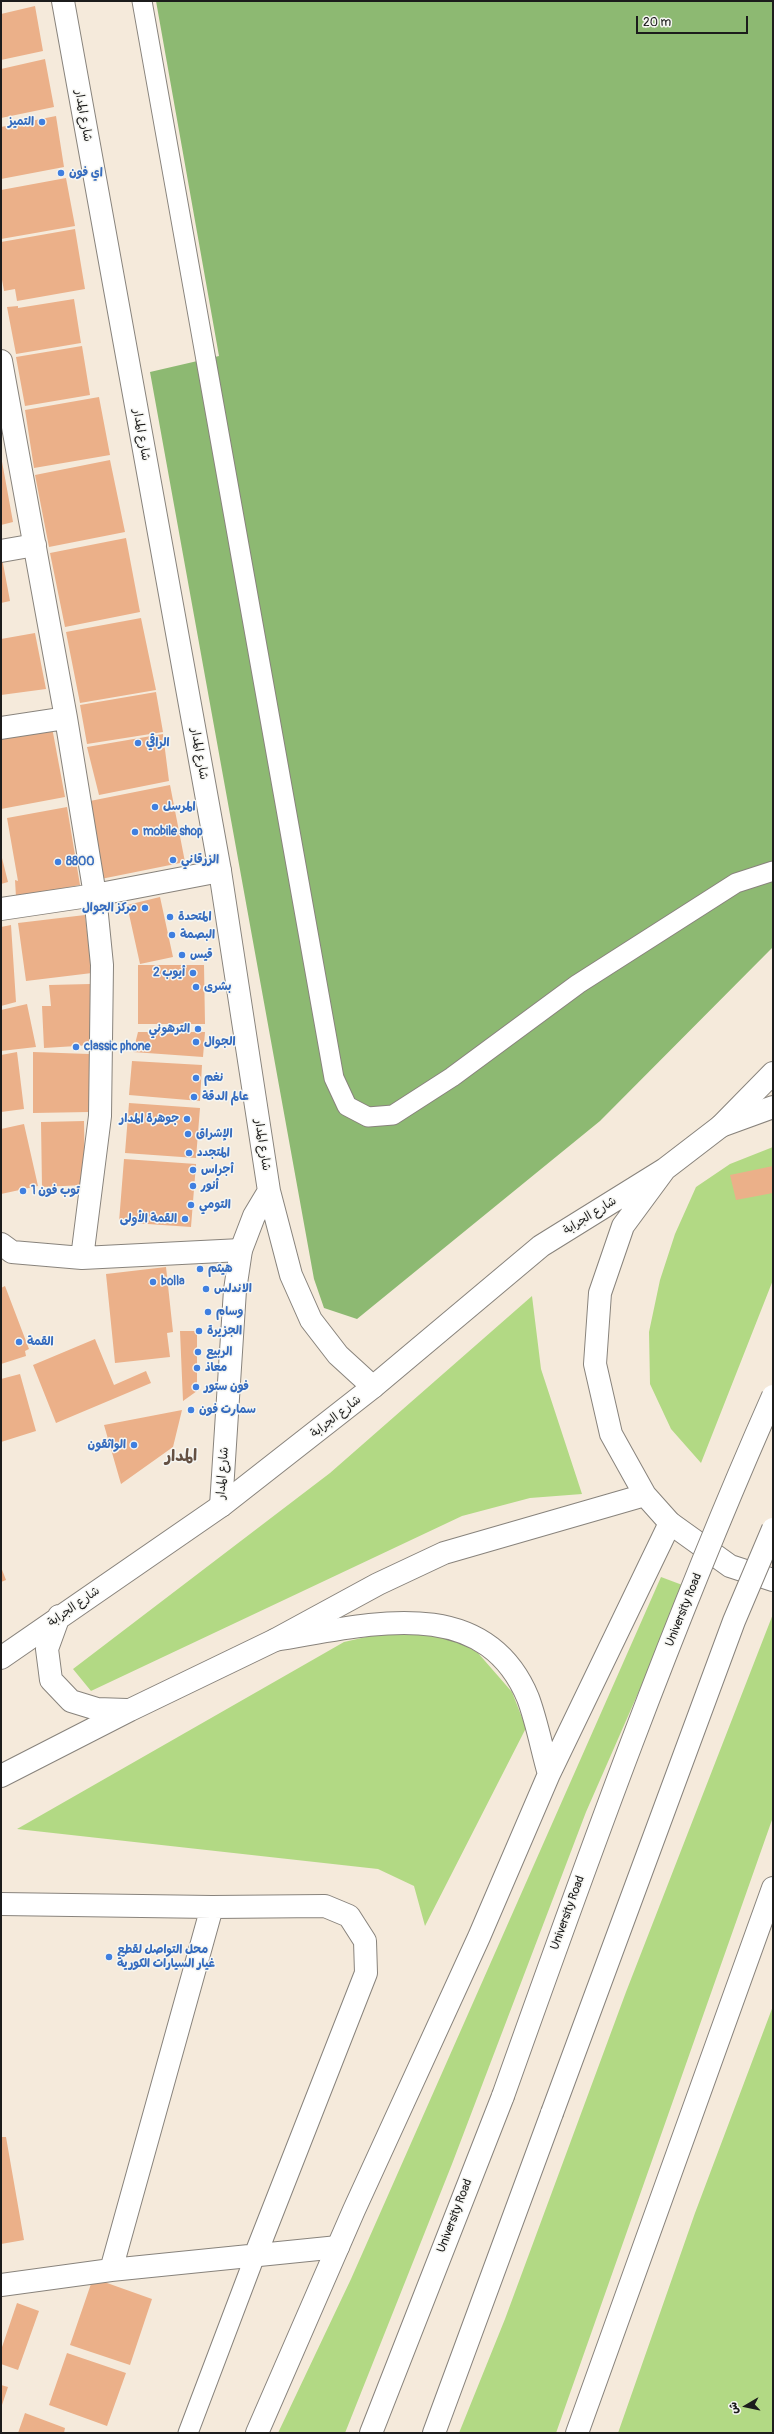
<!DOCTYPE html>
<html>
<head>
<meta charset="utf-8">
<style>
	body { margin:0 }
	#map { position:relative; width:774px; height:2434px; overflow:hidden; background:#f5eadb; font-family:Pangolin,"Playpen Sans Arabic",sans-serif }
	canvas { display:block }
	.frame { position:absolute; inset:0; border:2px solid #1c1c1c; pointer-events:none }
	.north { position:absolute; left:726px; top:2386px; width:40px; height:40px; -webkit-text-stroke:3px #f6f6f2; paint-order:stroke; rotate:261deg; font-size:11px; font-weight:700; line-height:16px; text-align:center; color:#1c1c1c }
	.north::after { content:''; display:block; margin:auto; width:14px; height:18px; background:#1c1c1c; clip-path:polygon(50% 0,100% 100%,50% 72%,0 100%) }
	.scale { position:absolute; left:636px; top:16px; width:112px; height:18px; box-sizing:border-box; border:2px solid #1c1c1c; border-top:0; padding-left:5px; font-size:12px; line-height:14px; white-space:nowrap; color:#1c1c1c; -webkit-text-stroke:3px #f6f6f2; paint-order:stroke }
</style>
</head>
<body>
<div id="map">
<canvas width="774" height="2434"></canvas>
<div class="frame"></div>
<div class="north">ش</div>
<div class="scale">20 m</div>
</div>
<script>
const context = document.querySelector('canvas').getContext('2d');
context.lineJoin = 'round';
function fillPath(path, color) { context.fillStyle = color; context.fill(path, 'evenodd'); }
function strokePath(path, color, width, dash) { context.strokeStyle = color; context.lineWidth = width; context.lineCap = dash ? 'butt' : 'round'; context.setLineDash(dash || []); context.stroke(path); }
function drawText(font, color, halo, rows, align = 'center') {
  context.font = font + ' Pangolin,"Playpen Sans Arabic",sans-serif'; context.lineWidth = 3; context.setLineDash([]); context.textBaseline = 'middle'; context.strokeStyle = halo; context.fillStyle = color; for (const [text, x, y, turn = 0] of rows) {
    context.save(); context.translate(x, y); context.rotate((+turn || 0) * Math.PI / 180); context.textAlign = isNaN(turn) ? turn : align; if (halo) context.strokeText(text, 0, 0); context.fillText(text, 0, 0); context.restore();
  }
}
fillPath(new Path2D(`
	M773,1147V1280L701,1463L671,1429L650,1384L649,1332L660,1280L675,1234L696,1187L730,1164Z
	M532,1296L541,1369L582,1494L530,1498L462,1516L91,1691L73,1669L330,1473Z
	M661,1577L685,1586L586,1812L452,2164L345,2433H278L351,2279Z
	M773,1614V1817L556,2433H459L505,2319L626,1992Z
	M428,1623L478,1653L512,1692L526,1728L425,1926L414,1886L378,1869L17,1829L344,1642Z
	M773,2006V2433H618L695,2213Z`), '#b2d984');
fillPath(new Path2D(`
	M156,1H773V947L600,1121L357,1319L324,1308L314,1279L150,372L219,356Z`), '#8db972');
fillPath(new Path2D(`
	M35,6L43,51L1,60V14Z
	M45,59L54,107L1,118V69Z
	M56,116L64,167L1,179V127Z
	M66,178L75,226L1,239V190Z
	M75,229L85,289L17,301L15,289L4,291L1,274V242Z
	M74,299L81,343L16,354L7,307L18,306V308Z
	M82,346L90,395L25,406L16,357Z
	M99,397L110,455L34,468L25,410Z
	M1,456L13,522L1,525Z
	M110,460L125,532L49,547L35,475Z
	M126,538L140,612L65,627L50,553Z
	M2,558L10,601L1,603V559Z
	M141,618L156,690L80,703L66,632Z
	M35,633L46,689L1,695V639Z
	M156,692L163,732L87,744L80,705Z
	M51,722L65,797L1,809V731Z
	M163,734L169,781L99,795L87,747Z
	M170,785L185,862L101,879L85,802Z
	M67,807L80,885L16,897L15,880L18,881L7,818Z
	M1,854L8,882L1,884Z
	M160,897L173,957L140,964L127,905Z
	M85,915L92,973L26,981L18,923Z
	M11,925L16,1002L1,1006V927Z
	M138,965H204L205,1024H138Z
	M90,984L93,1045L44,1048L42,1006H51L49,985Z
	M27,1004L36,1047L1,1051V1010Z
	M138,1032H205L203,1057L133,1052Z
	M17,1052L24,1109L1,1112V1055Z
	M33,1052L89,1054V1112L33,1113Z
	M132,1061L202,1065L200,1101L129,1095Z
	M129,1103L200,1108L196,1158L125,1153Z
	M84,1121L85,1185L42,1187L41,1122Z
	M24,1124L38,1186L1,1194V1129Z
	M124,1159L196,1164L191,1227L119,1222Z
	M773,1166V1193L736,1200L730,1175Z
	M166,1267L173,1332L167,1333L170,1357L115,1363L106,1274Z
	M5,1286L29,1349L25,1351L26,1356L1,1364V1288Z
	M180,1331H197V1391L183,1401Z
	M95,1339L114,1385L146,1371L151,1383L56,1423L33,1365Z
	M20,1374L36,1431L1,1442V1379Z
	M182,1410L173,1447L121,1484L104,1425Z
	M1,1567L6,1580L1,1582Z
	M1,2137H6L24,2240L1,2244Z
	M93,2278L152,2299L130,2365L70,2345Z
	M17,2303L39,2311L18,2370L1,2364V2350Z
	M67,2353L126,2373L107,2426L49,2405Z
	M1,2385L8,2387L1,2408Z
	M25,2413L65,2428L64,2433H18Z`), '#ebb089');
const service = new Path2D(`
	M142,1L334,1078L347,1106L368,1117L393,1115L452,1077L578,984L736,883L773,871
	M188,2433L255,2256`);
const minor = new Path2D(`
	M1,361L66,718L95,895L102,965L100,1116L82,1258
	M1,551L35,545
	M1,728L66,718
	M1,909L95,895L220,871
	M1,1244L12,1252L82,1258L241,1250
	M1,1904L212,1907L325,1906L349,1916L365,1941L366,1973L255,2256
	M111,2270L212,1907
	M1,2285L111,2270L338,2247`);
const tertiary = new Path2D(`
	M63,1L220,871L269,1191L291,1275L311,1320L338,1355L373,1387
	M221,1506L235,1290L241,1250L254,1216L269,1191`);
const primary = new Path2D(`
	M773,1107L721,1126L665,1169L623,1226L600,1293L595,1364L611,1434L645,1495L670,1523L730,1566L773,1580
	M59,1616L47,1649L51,1680L71,1701L97,1709L127,1710
	M1,1658L221,1506L373,1387L541,1246L665,1169
	M1,1776L130,1710L275,1640L378,1584L444,1553L645,1495`);
const trunk = new Path2D(`
	M721,1126L773,1073
	M275,1640C363,1626 483,1590 528,1698C537,1722 542,1750 549,1774
	M257,2433L354,2210L479,1937L549,1774L670,1523
	M371,2433L503,2096
	M434,2433L552,2113
	M577,2433L773,1888`);
strokePath(service, '#88837c', 21);
strokePath(minor, '#88837c', 24);
strokePath(tertiary, '#88837c', 24);
strokePath(primary, '#88837c', 24);
strokePath(trunk, '#88837c', 24);
strokePath(service, '#fff', 19);
strokePath(minor, '#fff', 22);
strokePath(tertiary, '#fff', 22);
strokePath(primary, '#fff', 22);
strokePath(trunk, '#fff', 22);
const trunkBridge = new Path2D(`
	M503,2096C587,1860 672,1624 773,1396
	M552,2113L734,1621L773,1529`);
strokePath(trunkBridge, '#88837c', 24, []);
strokePath(trunkBridge, '#fff', 22);
for (const [x, y, r, color] of [
	[42,122,4,"#3f7fe0"],
	[61,173,4,"#3f7fe0"],
	[138,743,4,"#3f7fe0"],
	[155,807,4,"#3f7fe0"],
	[135,832,4,"#3f7fe0"],
	[173,860,4,"#3f7fe0"],
	[58,862,4,"#3f7fe0"],
	[145,908,4,"#3f7fe0"],
	[170,917,4,"#3f7fe0"],
	[172,935,4,"#3f7fe0"],
	[182,955,4,"#3f7fe0"],
	[193,973,4,"#3f7fe0"],
	[196,987,4,"#3f7fe0"],
	[198,1029,4,"#3f7fe0"],
	[196,1042,4,"#3f7fe0"],
	[76,1047,4,"#3f7fe0"],
	[196,1078,4,"#3f7fe0"],
	[194,1097,4,"#3f7fe0"],
	[187,1119,4,"#3f7fe0"],
	[188,1134,4,"#3f7fe0"],
	[189,1153,4,"#3f7fe0"],
	[193,1170,4,"#3f7fe0"],
	[193,1186,4,"#3f7fe0"],
	[23,1191,4,"#3f7fe0"],
	[191,1205,4,"#3f7fe0"],
	[185,1219,4,"#3f7fe0"],
	[200,1269,4,"#3f7fe0"],
	[153,1282,4,"#3f7fe0"],
	[206,1289,4,"#3f7fe0"],
	[208,1312,4,"#3f7fe0"],
	[199,1331,4,"#3f7fe0"],
	[19,1342,4,"#3f7fe0"],
	[198,1352,4,"#3f7fe0"],
	[197,1368,4,"#3f7fe0"],
	[196,1387,4,"#3f7fe0"],
	[191,1410,4,"#3f7fe0"],
	[134,1445,4,"#3f7fe0"],
	[109,1957,4,"#3f7fe0"]
]) { const dot = new Path2D(); dot.arc(x, y, r, 0, 2 * Math.PI); context.fillStyle = color; context.fill(dot); strokePath(dot, '#f6f6f2', 1.5); }
drawText('12px', '#1c1c1c', '#f6f6f2', [
	["شارع المدار",83,116,80],
	["شارع المدار",141,435,80],
	["شارع المدار",199,754,80],
	["شارع المدار",262,1145,81],
	["شارع الجرابة",590,1216,-32],
	["شارع الجرابة",336,1417,-38],
	["شارع المدار",223,1473,-86],
	["شارع الجرابة",74,1607,-35],
	["University Road",684,1610,-68],
	["University Road",568,1913,-70],
	["University Road",455,2216,-69]
]);
drawText('bold 12px', '#366cbe', '#f6f6f2', [
	["التميز",34,122,"right"],
	["اي فون",69,173],
	["الراقي",146,743],
	["المرسل",163,807],
	["mobile shop",143,832],
	["الزرقاني",181,860],
	["8800",66,862],
	["مركز الجوال",137,908,"right"],
	["المتحدة",178,917],
	["البصمة",180,935],
	["قيس",190,955],
	["أيوب 2",185,973,"right"],
	["بشرى",204,987],
	["الترهوني",190,1029,"right"],
	["الجوال",204,1042],
	["classic phone",84,1047],
	["نغم",204,1078],
	["عالم الدقة",202,1097],
	["جوهرة المدار",179,1119,"right"],
	["الإشراق",196,1134],
	["المتجدد",197,1153],
	["أجراس",201,1170],
	["أنور",201,1186],
	["توب فون 1",31,1191],
	["التومي",199,1205],
	["القمة الأولى",177,1219,"right"],
	["هيثم",208,1269],
	["bolla",161,1282],
	["الاندلس",214,1289],
	["وسام",216,1312],
	["الجزيرة",207,1331],
	["القمة",27,1342],
	["الربيع",206,1352],
	["معاذ",205,1368],
	["فون ستور",204,1387],
	["سمارت فون",199,1410],
	["الواثقون",126,1445,"right"],
	["محل التواصل لقطع",117,1950],
	["غيار السيارات الكورية",117,1964]
], 'left');
drawText('bold 16px', '#645042', '#f6f6f2', [
	["المدار",181,1457]
]);
</script>
</body>
</html>
